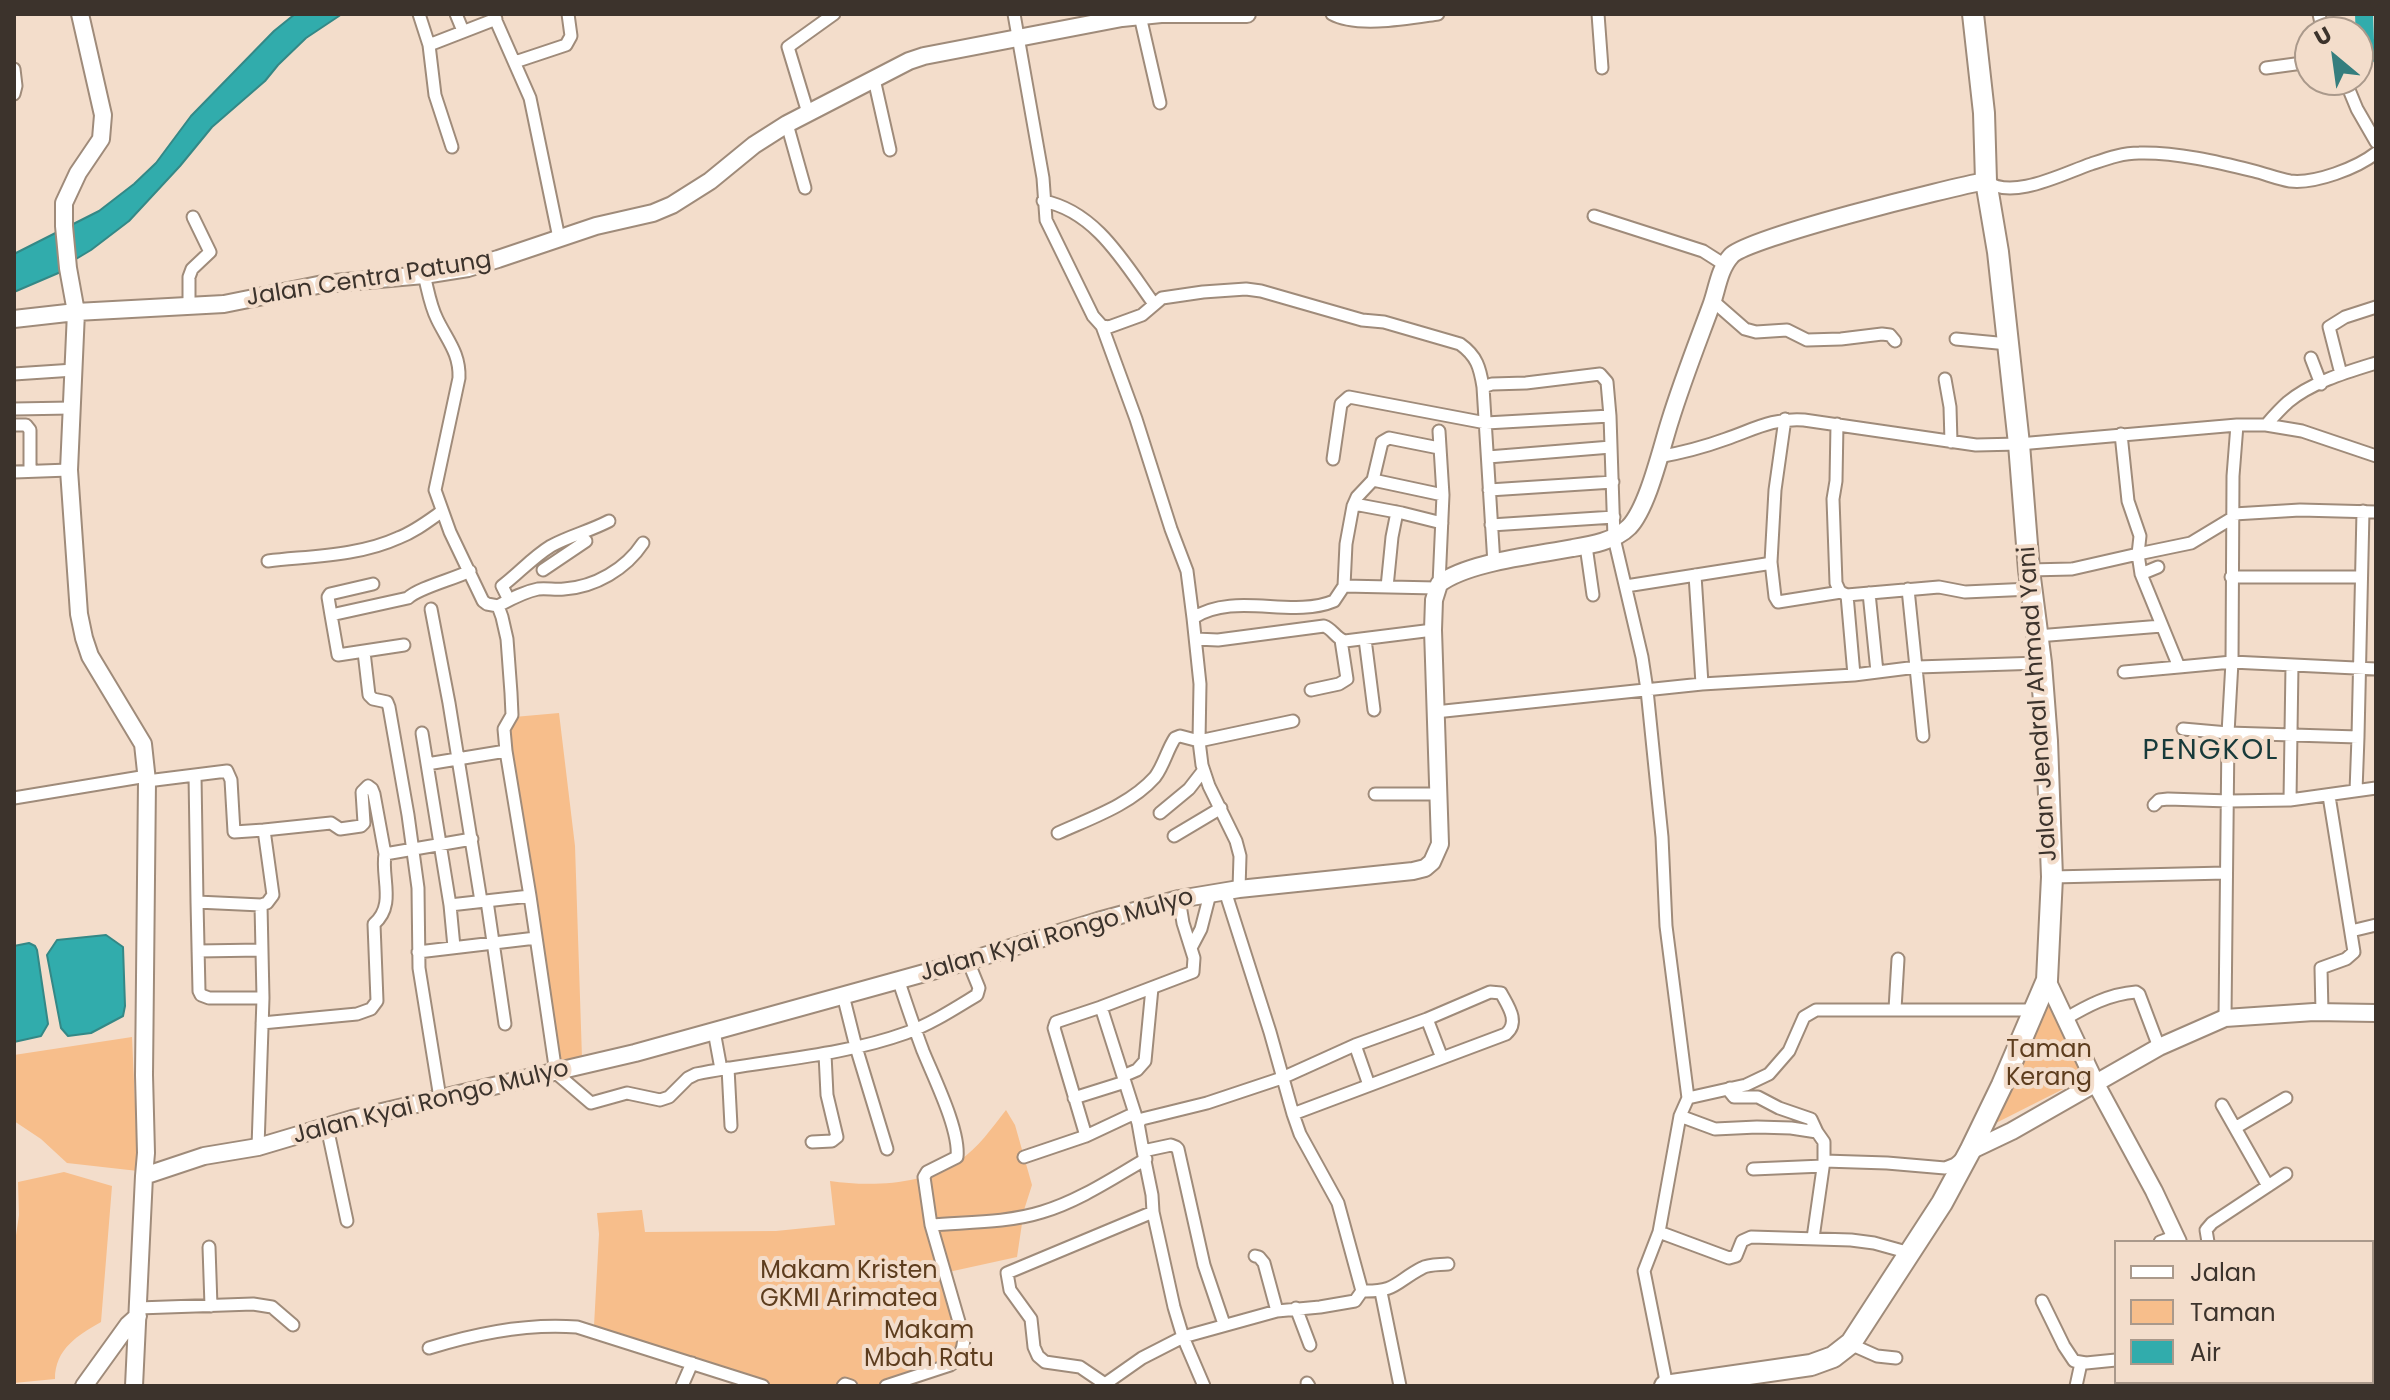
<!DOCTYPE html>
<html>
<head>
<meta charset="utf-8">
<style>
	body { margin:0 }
	#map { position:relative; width:2390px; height:1400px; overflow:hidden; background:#f3ddcb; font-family:Poppins,sans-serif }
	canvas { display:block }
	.frame { position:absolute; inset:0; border:16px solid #3c332c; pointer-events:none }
	.legend { position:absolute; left:2114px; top:1240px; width:260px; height:144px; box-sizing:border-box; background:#f3ddcb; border:2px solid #aa998b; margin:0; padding:10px 14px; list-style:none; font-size:24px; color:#3c332c }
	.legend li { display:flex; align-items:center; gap:16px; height:40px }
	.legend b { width:40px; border:2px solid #aa998b }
	.north { position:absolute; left:2294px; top:16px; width:80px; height:80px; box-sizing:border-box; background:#f3ddcb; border:2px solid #aa998b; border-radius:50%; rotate:331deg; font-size:22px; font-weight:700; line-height:32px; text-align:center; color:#3c332c }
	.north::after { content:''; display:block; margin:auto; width:28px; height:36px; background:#357e7e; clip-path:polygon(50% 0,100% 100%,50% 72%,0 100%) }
</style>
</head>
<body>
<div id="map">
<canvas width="2390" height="1400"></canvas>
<div class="frame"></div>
<ul class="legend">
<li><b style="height:10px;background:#fff"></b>Jalan</li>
<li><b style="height:22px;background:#f7be8b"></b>Taman</li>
<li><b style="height:22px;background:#31acac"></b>Air</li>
</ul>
<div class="north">U</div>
</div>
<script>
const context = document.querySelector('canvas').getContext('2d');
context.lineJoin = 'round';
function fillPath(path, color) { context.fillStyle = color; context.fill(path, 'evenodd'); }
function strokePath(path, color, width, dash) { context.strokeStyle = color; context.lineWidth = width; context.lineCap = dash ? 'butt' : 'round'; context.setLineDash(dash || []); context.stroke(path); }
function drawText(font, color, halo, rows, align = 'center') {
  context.font = font + ' Poppins,sans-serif'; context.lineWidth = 8; context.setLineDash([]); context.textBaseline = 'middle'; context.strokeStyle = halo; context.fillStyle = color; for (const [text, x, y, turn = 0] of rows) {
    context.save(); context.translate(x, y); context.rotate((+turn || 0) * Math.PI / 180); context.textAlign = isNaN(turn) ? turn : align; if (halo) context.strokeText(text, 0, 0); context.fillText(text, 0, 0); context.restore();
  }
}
fillPath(new Path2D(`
	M559,713L575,846L582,1058L557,1066L508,727L514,717Z
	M2049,1000L2087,1077L1992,1125Z
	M132,1037L138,1171L67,1163L41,1139L14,1121V1055Z
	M1006,1110L1015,1125L1032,1185L1024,1210L1017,1257L944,1273L963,1339L957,1359L893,1384L879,1386H776L594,1326L599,1234L597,1213L642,1210L645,1232L776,1231L835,1225L830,1181C871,1187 923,1185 959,1161C978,1148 992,1128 1006,1110Z
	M64,1172L112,1186L101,1322C78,1335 55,1349 55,1379L14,1383V1249L19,1215L18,1182Z`), '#f7be8b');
const water = new Path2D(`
	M295,14H342L306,38L278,65L265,81L212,127L180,166L129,221L91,250L66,265L63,271L14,292V254L99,211L134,184L156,163L191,116L274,31Z
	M106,935L123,947L125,1006L123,1016L91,1033L68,1036L61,1028L47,955L57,940Z
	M29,943L35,946L37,950L48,1024L41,1036L14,1042V946Z`);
fillPath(water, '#31acac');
strokePath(water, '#348886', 2);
strokePath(new Path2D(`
	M2364,14L2365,41L2368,48L2376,53`), '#31acac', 18);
const street = new Path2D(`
	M419,14L429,45
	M456,14L463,31
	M493,14L530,98L559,238
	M1014,14L1043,178L1046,220L1093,316L1102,326L1109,327L1142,315L1162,298L1203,292L1246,289L1261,291L1362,320L1384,322L1460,344C1477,356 1480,368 1483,387
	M1332,14C1357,28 1410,18 1438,14
	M1598,14L1602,68
	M2319,14L2323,32
	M1140,16L1160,103
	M515,62L566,45L571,36L568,14
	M2266,68L2310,62
	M14,69L16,86L14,94
	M874,79L890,150
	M2345,80L2357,109L2376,142
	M808,113L788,47L834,14
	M787,124L805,188
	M452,147L435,95L429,45L496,19
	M1986,181C2012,201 2064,173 2091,164C2106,159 2122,153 2139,153C2176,152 2218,162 2254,171C2266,174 2278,179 2290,181C2315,184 2357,168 2376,153
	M1043,201C1096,211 1125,264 1154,304
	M1594,216L1703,251L1725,265
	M424,275C428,290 430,305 437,319C447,340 460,353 459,378L435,490L450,532L483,601L487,604L498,606L502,617L507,639L511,693L512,715L504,729L506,751L530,896L556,1073L591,1103L627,1093L660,1100L669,1097L688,1078L696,1074C766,1060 839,1057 906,1033C931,1024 954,1009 977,995L979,988L968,961
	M1713,301L1745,329L1756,332L1787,330L1807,340L1841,339L1882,334L1890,335L1895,341
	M189,306V277L192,269L210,252L193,217
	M1102,326L1136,419L1171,529L1187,571L1193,618
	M1956,339L2008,344
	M2311,358L2321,384
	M14,374L74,370
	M2341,374L2329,327L2345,317L2376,307
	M1945,379L1950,407L1951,442
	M14,409L71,408
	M1837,424L1836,481L1833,499L1836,583L1840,592L1847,595L1939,587L1965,592L2031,589
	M14,425H26L30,430V471
	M2266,425C2273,417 2280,409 2288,402C2312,382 2347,372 2376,363
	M1488,457L1611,447
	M1658,457C1681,453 1704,447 1726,439C1755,429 1772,418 1804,420L1976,445L2019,444L2237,425H2266L2302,431L2376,456
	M1333,459L1341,404L1349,397L1486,423L1610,416
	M14,472L69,470
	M1373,480L1443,495
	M1489,490L1613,482
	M1354,504L1402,513L1442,523
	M2234,514L2300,510L2376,512
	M2234,517L2191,543L2138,554L2141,574L2179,667L2232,662L2376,669
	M1491,525L1614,517
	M1586,546L1593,595
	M268,561C310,556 359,556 398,538C414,532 427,522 441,512
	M1771,562L1775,597L1778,602L1841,592
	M1494,564L1483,387L1492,384L1526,383L1600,374L1607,382L1610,416L1614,538L1642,657L1647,690L1662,837L1666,926L1688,1098
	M543,570L586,541
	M2029,570L2072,569L2138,554L2140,536L2128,501L2121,434
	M2141,574L2158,567
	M1695,575L1702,684
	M2231,577H2361
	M1439,584L1443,495L1439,431
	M1344,586L1436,588
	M1626,586L1766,564L1771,562L1775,490L1785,419
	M1387,587L1392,537L1397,512
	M1908,589L1923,736
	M1869,593L1877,672
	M1847,595L1854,675
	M509,600L502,586C519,573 533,557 551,546C569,536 590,531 609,521
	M498,606C511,599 523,592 538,589C547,588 555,590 564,589C595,587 626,569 643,543
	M431,609L449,703L481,901
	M331,615L328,597L330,594L373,584
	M2037,636L2162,626
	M1196,639L1218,640L1324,626C1333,629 1336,639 1345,641L1433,630
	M1365,639L1374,710
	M404,645L338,655L331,615L408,598C418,588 454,579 470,571
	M364,652L369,695L373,699L387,702L389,707L408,815L418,888L419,968L440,1098
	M2124,672L2179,667
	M1311,690L1339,684L1347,679L1341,640
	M1435,712L1702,684L1854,675L1917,667L2041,663
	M2183,729L2228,733L2358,737L2363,511
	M422,733L450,905
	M427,764L506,751
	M195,775L197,902L261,905
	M147,781L227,771L231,780L234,832L264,830
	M2356,791L2358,737
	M1375,794H1439
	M14,798L147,776
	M2290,800L2292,665
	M2154,805L2159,800L2168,799L2229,801L2290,800L2376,788
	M1160,813L1189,789L1203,771
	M1058,833C1091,818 1130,805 1155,777C1164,765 1167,750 1175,738L1180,736L1199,741L1293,721
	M1174,836L1221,808
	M2052,877L2226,873
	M1239,889L1240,856L1236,841L1209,786L1202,765L1199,741L1200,684L1193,618C1235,591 1291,619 1334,601L1344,586L1346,544L1353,506L1357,497L1373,480L1382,442L1389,438L1439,448
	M487,901L505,1024
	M197,902L199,991L201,995L209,998H263
	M2351,931L2376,925
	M454,947L450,905L530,896
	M1191,948L1201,929L1210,894
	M198,951L261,950
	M418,952L536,938
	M843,995L856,1047L887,1149
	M1101,1007L1056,1022L1054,1028L1086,1136L1135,1113
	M1895,1009L1898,959
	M2322,1012L2321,968L2346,959L2354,952L2329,796
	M2225,1018L2228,733L2232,662L2233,476L2237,425
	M1427,1019L1442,1058
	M2065,1019C2087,1006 2109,994 2136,992L2139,994L2159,1047
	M262,1023L357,1014L371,1009L377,1001L374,924C396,905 381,878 385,854L472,839
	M714,1031L721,1069
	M1355,1045L1369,1085
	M728,1068L731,1126
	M1123,1076L1137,1070L1145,1061L1152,988
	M1730,1088V1092L1734,1097H1758L1779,1108L1811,1119L1817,1132
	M1074,1098L1125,1082
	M2222,1105L2268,1186
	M1680,1116L1715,1129L1757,1127L1791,1128L1817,1132L1824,1142V1161L1813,1238
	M1138,1123L1101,1007L1193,972L1194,958L1183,923L1179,899
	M327,1127L347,1221
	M2235,1128L2286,1098
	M812,1142L832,1141L837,1137L827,1095L825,1054
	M258,1147L263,998L261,905L267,903L273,895L264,830L331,823L340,829L361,826L364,823L362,792L368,786L372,789L374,794L385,854
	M1143,1151L1138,1123L1142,1119L1207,1103L1282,1078L1355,1045L1427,1019L1490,992L1501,993C1508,1006 1520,1022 1506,1034L1293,1114
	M1024,1157L1086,1136
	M1824,1161L1887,1163L1945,1168L1955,1164L1961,1159
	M1753,1169L1823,1166
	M1153,1212L1007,1273L1010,1290L1031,1319L1034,1347L1038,1356L1045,1362L1080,1367L1105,1384L1142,1358L1183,1337L1277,1311L1320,1307L1355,1301L1362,1291L1338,1203L1300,1134L1293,1114L1270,1032L1225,891
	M931,1225C967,1222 1007,1223 1042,1212C1079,1201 1113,1178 1146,1159
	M1659,1232L1729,1258L1736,1256L1742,1241L1751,1237L1851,1240L1874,1243L1910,1253
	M2160,1242L2176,1236
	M2208,1242L2206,1230L2212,1223L2286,1174
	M209,1247L211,1306
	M1255,1256L1259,1257L1264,1263L1277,1311
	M1362,1291C1397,1292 1395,1282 1422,1268C1429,1264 1439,1265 1448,1264
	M1381,1292L1400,1386
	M2042,1301L2064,1346L2074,1361L2086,1363L2116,1360
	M138,1308L253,1304L272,1307L293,1325
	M1296,1308L1310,1345
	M1850,1344L1877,1356L1896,1358
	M429,1348C477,1333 527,1323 577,1327L763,1386
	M2146,1382L2147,1386
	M1307,1383L1309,1386
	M682,1386L692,1363
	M843,1386L845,1384L851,1386
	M886,1386L950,1365C960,1359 963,1350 964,1339L931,1225L924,1177L927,1172L957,1157C960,1130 934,1078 923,1051C914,1027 906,1003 898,979
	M1204,1386L1183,1337L1174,1307L1153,1212L1152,1195L1143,1151L1171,1145L1176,1147L1178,1149L1204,1265L1224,1324
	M1667,1386L1644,1271L1659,1232L1680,1116L1688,1098L1746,1085L1769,1074L1789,1051L1804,1017L1816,1010H2034
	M2076,1386L2081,1363`);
const secondary = new Path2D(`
	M80,14L103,115L101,139L78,173L64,203V226L68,268L76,312L69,470L79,614L84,638L90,656L143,744L147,781L144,1075L146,1153L144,1176
	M14,319L76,312L224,304L323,284L424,275L468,268L498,259L596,226L653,213L672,205L710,181L754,145L787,124L909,61L924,56L1122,18L1161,14H1247
	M2047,980L2096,1084L2154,1191L2178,1242
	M1970,1151L2012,1131L2159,1047L2225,1018L2314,1012L2376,1013
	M2232,1382L2234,1386
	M84,1386L128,1325L138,1316
	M134,1386L144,1176L204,1156L258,1147L352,1119L635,1053L968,961L1098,921L1179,899L1239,889L1413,871L1425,868L1432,862L1440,844L1433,630L1434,600L1439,584C1467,562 1537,555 1573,548C1591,545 1615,541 1629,527C1648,507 1661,449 1670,421C1682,382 1697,344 1711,306C1717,290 1719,269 1731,256C1746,238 1952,187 1986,181`);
const highway = new Path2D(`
	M1665,1386L1811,1365L1833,1357L1851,1343L1942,1203L1970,1151L2002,1085L2047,980L2052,877L2047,741L2041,663L2029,570L2019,444L1998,252L1986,181L1984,113L1973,14`);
strokePath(street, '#9f8b7a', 15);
strokePath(secondary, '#9f8b7a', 20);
strokePath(highway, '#9f8b7a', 24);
strokePath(street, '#fff', 11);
strokePath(secondary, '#fff', 16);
strokePath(highway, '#fff', 20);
drawText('24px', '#3c332c', '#f3ddcb', [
	["Jalan Centra Patung",369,280,-9],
	["Jalan Jendral Ahmad Yani",2039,704,-94],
	["Jalan Kyai Rongo Mulyo",1057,936,-16],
	["Jalan Kyai Rongo Mulyo",431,1103,-14]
]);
drawText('24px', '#5d3d1e', '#f3ddcb', [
	["Taman",2049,1051],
	["Kerang",2049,1079],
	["Makam Kristen",849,1272],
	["GKMI Arimatea",849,1300],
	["Makam",929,1332],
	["Mbah Ratu",929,1360]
]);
context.letterSpacing = '2px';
drawText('28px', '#173a3a', '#f3ddcb', [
	["PENGKOL",2211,752]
]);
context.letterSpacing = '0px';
</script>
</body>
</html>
